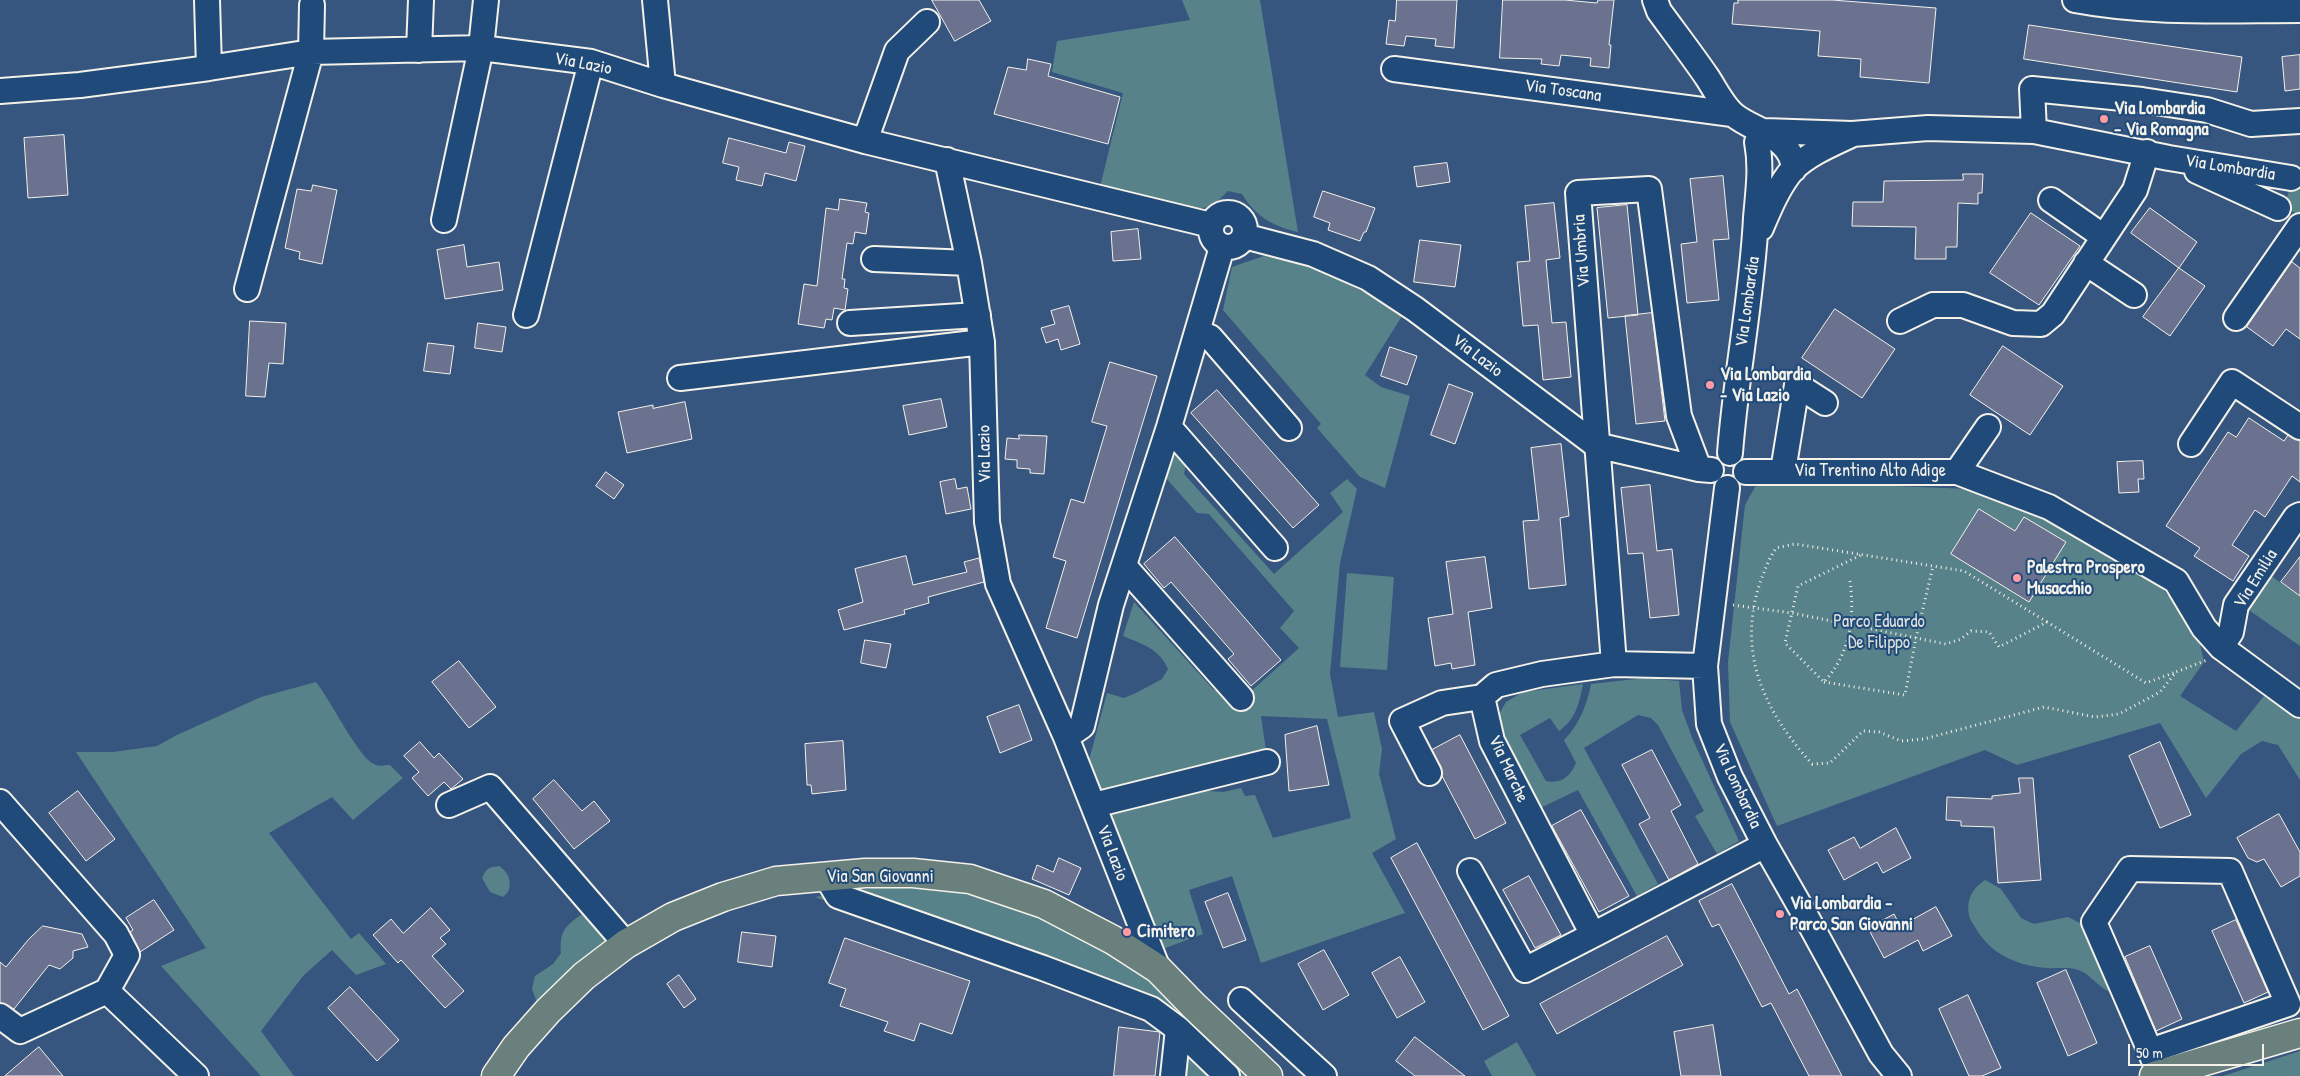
<!DOCTYPE html>
<html>
<head>
<meta charset="utf-8">
<style>
	body { margin:0 }
	#map { position:relative; width:2300px; height:1076px; overflow:hidden; background:#365680; font-family:"Patrick Hand",sans-serif }
	canvas { display:block }
	.scale { position:absolute; left:2128px; top:1044px; width:136px; height:22px; box-sizing:border-box; border:2px solid #f4f1e8; border-top:0; padding-left:6px; font-size:15px; line-height:18px; white-space:nowrap; color:#f4f1e8; -webkit-text-stroke:4px #1f4a7a; paint-order:stroke }
</style>
</head>
<body>
<div id="map">
<canvas width="2300" height="1076"></canvas>
<div class="scale">50 m</div>
</div>
<script>
const context = document.querySelector('canvas').getContext('2d');
context.lineJoin = 'round';
function fillPath(path, color) { context.fillStyle = color; context.fill(path, 'evenodd'); }
function strokePath(path, color, width, dash) { context.strokeStyle = color; context.lineWidth = width; context.lineCap = dash ? 'butt' : 'round'; context.setLineDash(dash || []); context.stroke(path); }
function drawText(font, color, halo, rows, align = 'center') {
  context.font = font + ' "Patrick Hand",sans-serif'; context.lineWidth = 4; context.setLineDash([]); context.textBaseline = 'middle'; context.strokeStyle = halo; context.fillStyle = color; for (const [text, x, y, turn = 0] of rows) {
    context.save(); context.translate(x, y); context.rotate((+turn || 0) * Math.PI / 180); context.textAlign = isNaN(turn) ? turn : align; if (halo) context.strokeText(text, 0, 0); context.fillText(text, 0, 0); context.restore();
  }
}
fillPath(new Path2D(`
	M1182,0H1260L1298,232C1274,227 1255,216 1242,194L1228,191C1221,198 1216,204 1207,207C1187,213 1123,192 1100,187L1123,93L1052,72L1057,41L1190,20Z
	M2300,184V215L2291,211L2286,200L2290,188Z
	M1264,256L1316,268L1385,303L1402,316L1365,375L1381,387L1410,396L1385,488L1360,477L1317,428L1321,424L1223,310L1232,267Z
	M1176,452L1186,463L1184,474L1274,574L1343,512L1330,493L1347,479L1357,489L1340,563L1330,674L1338,717L1374,712L1382,749L1379,774L1396,839L1372,853L1405,913L1261,963L1232,876L1189,890L1203,934L1160,950L1107,815L1196,790L1223,792L1241,788L1245,796L1255,795L1273,838L1351,818L1327,719L1261,716L1267,758L1101,798L1088,764L1107,693L1124,698L1136,693L1162,679L1168,669C1160,649 1142,644 1123,636L1134,602L1213,689L1246,708L1253,702L1247,695L1299,648L1280,628L1294,611L1209,514L1197,513L1166,478Z
	M1769,481L1969,489L2013,499L2160,586L2179,608L2200,644L2204,662L2180,696L2236,731L2264,696L2300,719V780L2278,745L2262,741L2241,754L2206,798L2160,723L2017,765L1985,750L1777,826L1730,722L1728,662L1745,505L1755,487Z
	M1347,573L1394,577L1387,670L1340,667Z
	M2271,576L2300,596V646L2246,608Z
	M1645,678L1679,681L1682,710L1693,740L1739,841L1717,854L1695,816L1704,811L1658,725L1651,718L1638,715L1584,748L1658,884L1637,896L1578,790L1538,809L1502,736L1498,716L1506,702L1523,692L1583,684C1579,704 1576,719 1559,731L1550,718L1520,735L1546,781C1561,784 1570,777 1576,763L1564,740C1579,725 1587,705 1591,684Z
	M316,682C330,699 359,758 374,764C379,767 385,765 390,765L403,778L353,820L332,797L269,833L351,939L359,933L386,964L356,975L332,950L303,976L261,1031L294,1076H261L161,966L206,948L76,752H113L157,746L177,735L261,697Z
	M499,866C509,872 512,882 508,892L503,897L490,892L482,878C486,868 490,867 499,866Z
	M1985,880L2001,889L2021,918L2034,924L2068,917L2082,924L2089,933L2114,986L2108,991C2098,986 2091,976 2081,971C2070,966 2059,969 2047,968C2019,966 1993,955 1978,932C1975,926 1970,921 1969,915C1966,899 1972,889 1985,880Z
	M879,887C899,888 920,888 940,890C1022,900 1103,939 1166,992C1197,1018 1225,1048 1254,1076H1180L1184,1024L990,962L815,897Z
	M582,914L590,917L614,946L546,1005L536,1000L532,989L535,976L553,964L561,953C559,932 565,926 582,914Z
	M1517,1042L1536,1076H1492L1484,1061Z
	M2300,1051V1076H2223Z`), '#588289');
const building = new Path2D(`
	M932,0H979L991,21L955,41Z
	M1397,0H1457L1454,48L1435,46L1436,39L1406,36L1404,46L1386,44L1389,20L1395,21Z
	M1503,0H1565L1597,3L1598,0H1614L1609,45H1611L1609,68L1590,66L1591,58L1561,55L1559,66L1541,64L1542,59L1500,58Z
	M1738,0H1832L1936,8L1929,83L1860,77L1861,59L1818,56L1820,31L1732,24L1734,3H1738Z
	M2029,25L2242,57L2237,92L2024,59Z
	M2300,55V89L2285,91L2282,57Z
	M1028,59L1051,64L1048,76L1120,97L1108,144L994,114L1008,67L1026,70Z
	M64,135L68,195L28,198L24,138Z
	M729,138L786,153L789,142L805,146L796,181L765,173L762,186L736,180L739,167L723,163Z
	M1447,163L1450,182L1417,187L1414,167Z
	M1963,174H1983L1982,193H1978V204L1958,203L1957,247H1946V259H1915L1916,227L1852,226L1853,202H1883L1884,181L1963,180Z
	M1723,176L1729,239L1713,240L1719,300L1687,303L1681,244L1697,242L1690,179Z
	M313,185L337,190L322,264L299,259L300,252L285,248L297,189L311,191Z
	M1323,191L1375,208L1366,232H1364L1360,241L1328,230L1330,223L1314,217Z
	M840,199L867,203L865,212L869,213L866,234L855,232L853,244L847,243L842,279H845L844,288L848,289L845,310L834,308L832,320L826,319L824,328L798,324L804,284L817,286L826,208L838,210Z
	M1554,203L1560,258L1546,260L1552,323L1566,322L1571,377L1543,380L1538,325L1523,326L1517,262L1530,261L1525,206Z
	M1627,205L1638,315L1608,318L1597,208Z
	M2150,208L2197,242L2179,268L2131,233Z
	M2031,213L2080,246L2039,305L1990,273Z
	M1138,229L1141,259L1113,261L1111,232Z
	M1420,240L1461,245L1455,287L1414,282Z
	M464,245L467,267L499,262L503,290L445,299L437,250Z
	M2292,262L2300,268V339L2286,329L2273,346L2247,327Z
	M2179,268L2205,286L2170,336L2143,317Z
	M1069,306L1080,344L1061,350L1058,339L1046,343L1041,328L1055,324L1051,311Z
	M1835,309L1895,349L1862,398L1802,358Z
	M1652,313L1665,421L1636,424L1625,316Z
	M250,321L286,323L283,364L269,363L265,397L246,396Z
	M478,323L506,327L502,352L475,348Z
	M428,343L454,346L450,374L424,371Z
	M2003,346L2063,386L2030,435L1970,395Z
	M1390,347L1417,356L1407,385L1381,376Z
	M1110,362L1157,376L1077,638L1046,628L1066,561L1053,557L1071,499L1084,503L1107,426L1092,422Z
	M1449,384L1473,393L1455,444L1431,435Z
	M1217,390L1319,505L1293,528L1191,413Z
	M941,399L947,427L909,435L903,406Z
	M685,402L692,439L627,453L618,412L653,405V408Z
	M2249,418L2284,441L2288,435L2300,441V482L2292,476L2265,517L2255,510L2232,545L2249,556L2233,581L2194,556L2200,548L2166,526L2228,432L2236,437Z
	M1019,435L1047,436L1044,474L1030,473V469L1017,468V460L1005,459L1007,438L1019,439Z
	M1561,444L1569,516L1560,518L1566,585L1529,589L1523,521L1539,520L1531,448Z
	M2143,461L2144,479H2138L2139,492L2119,493L2117,462Z
	M606,472L624,485L614,499L596,486Z
	M955,479L957,489L967,487L971,509L946,514L940,482Z
	M1650,485L1657,551L1672,549L1679,615L1650,618L1643,553L1628,554L1621,488Z
	M1979,509L2015,531L2024,517L2066,542L2029,602L1951,554Z
	M1175,537L1281,660L1251,686L1228,659L1234,654L1171,582L1164,588L1144,564Z
	M906,556L913,585L967,572L964,562L979,558L984,582L928,597L929,603L904,610L905,614L844,630L838,610L863,602L855,569Z
	M1485,557L1492,608L1468,612L1475,665L1452,669L1451,663L1435,666L1428,618L1453,614L1446,562Z
	M2300,557V596L2281,582Z
	M865,640L891,644L886,668L861,663Z
	M459,661L496,707L469,728L432,682Z
	M1019,705L1032,740L1000,753L987,717Z
	M1317,726L1329,785L1289,791L1285,735Z
	M1460,735L1506,823L1475,839L1442,776L1441,767L1432,750Z
	M843,741L846,790L812,794L811,785H807L805,744Z
	M420,742L434,758L439,753L463,779L451,789L444,782L428,796L412,778L419,772L404,756Z
	M2160,742L2191,815L2160,828L2129,756Z
	M1652,750L1681,805L1671,811L1698,864L1669,880L1639,824L1650,818L1622,765Z
	M2019,778H2033L2041,880L1998,883L1994,827L1961,826V821L1946,820L1947,797L1992,799V796L2020,793Z
	M554,780L582,811L594,801L610,821L574,849L533,799Z
	M78,791L115,839L86,861L49,813Z
	M1581,810L1629,896L1599,912L1552,826Z
	M2279,814L2300,852V876L2281,887L2264,859L2257,862L2248,858L2237,838Z
	M1896,828L1911,858L1883,873L1877,862L1844,880L1828,850L1854,837L1860,848Z
	M1417,843L1509,1016L1483,1030L1391,858Z
	M1059,858L1081,868L1069,895L1032,879L1037,865L1053,872Z
	M1529,876L1561,935L1535,948L1503,890Z
	M1732,884L1789,994L1797,989L1842,1076H1809L1771,1003L1762,1007L1719,924L1712,927L1699,901Z
	M1228,893L1246,940L1223,948L1205,902Z
	M154,900L174,930L140,952L130,932L133,930L126,918Z
	M1936,907L1952,936L1923,951L1918,940L1884,958L1868,928L1894,914L1900,926Z
	M431,908L450,930L440,938L446,944L432,956L464,991L445,1008L401,960L398,963L373,935L391,919L403,933Z
	M2236,920L2268,992L2244,1003L2212,931Z
	M43,926L82,934L88,947L73,951V958L60,969L49,965L14,1009L0,1003V962L6,967L28,940Z
	M742,932L776,936L772,967L738,962Z
	M1667,936L1683,965L1557,1034L1540,1004Z
	M845,938L970,981L952,1034L920,1023L914,1041L884,1031L888,1022L840,1006L846,989L829,983Z
	M2150,946L2182,1019L2156,1031L2125,957Z
	M1324,950L1349,995L1323,1010L1298,964Z
	M1400,957L1425,1002L1397,1018L1372,973Z
	M2066,970L2097,1043L2068,1056L2037,983Z
	M679,975L696,999L684,1008L667,984Z
	M350,987L399,1040L377,1061L328,1008Z
	M1968,995L2001,1068L1982,1076H1969L1939,1009Z
	M1713,1025L1721,1076H1681L1674,1032Z
	M1119,1027L1160,1032L1155,1076H1114Z
	M1415,1037L1465,1076H1415L1396,1061Z
	M39,1047L63,1076H5Z`);
fillPath(building, '#6b728f');
strokePath(building, '#f4f1e8', 1);
const minor = new Path2D(`
	M207,0L209,68
	M655,0L663,85
	M1655,0L1659,11C1675,33 1692,55 1707,77C1715,89 1723,106 1734,115C1755,132 1792,136 1794,169
	M2075,0C2149,14 2225,10 2300,10
	M419,50L421,0
	M1394,69L1732,114
	M0,91L80,85L209,68L311,52L481,48L591,62L663,85L865,141L1211,225
	M1764,131L1852,134L1928,128L2034,131L2169,158L2291,178
	M2034,131L2032,89L2142,100L2207,110L2251,124L2300,121
	M865,141L897,51L927,22
	M947,160L969,263L982,342L987,522L998,584L1066,737L1158,969
	M2197,171L2278,208
	M2051,200L2104,237
	M1211 230a17 17 0 1 1 34 0a17 17 0 1 1-34 0Z
	M444,220L481,48L486,0
	M1761,228C1769,209 1779,185 1793,169C1808,154 1832,144 1851,135
	M1244,236L1313,254L1368,278L1415,309L1596,445L1699,469L1711,470
	M874,259L969,263
	M2086,263L2134,295
	M247,289L311,52L312,5
	M526,315L591,62
	M2236,318L2300,226
	M1900,321L1933,305H1963L2013,323L2041,324L2053,314L2135,190L2147,152
	M850,323L978,315
	M1197,334L1210,337L1289,428
	M680,378L982,342
	M1169,427L1275,548
	M2191,444L2232,382L2300,427
	M1730,453C1736,374 1752,297 1756,218C1758,193 1762,168 1757,142
	M1783,471L1797,385L1825,403
	M1746,472H1957L2049,507L2176,581L2204,628L2221,647L2300,705
	M1957,472L1988,427
	M1727,488L1705,666L1709,724L1730,777L1765,845L1809,922L1881,1054L1899,1076
	M1124,566L1241,698
	M2221,647L2231,632L2236,605L2296,517L2300,515
	M1614,664L1578,193L1649,189L1679,416L1699,469
	M1705,666L1614,664L1542,674L1496,685L1482,697L1492,741L1593,935L1765,845
	M1066,737L1082,726L1111,605L1169,427L1222,247
	M1429,773L1402,721L1442,703L1482,697
	M0,802L116,934L127,955L107,991L196,1076
	M449,805L490,787L626,944
	M1094,805L1267,762
	M1470,871L1525,970L1593,935
	M826,876L838,896L1043,968L1151,1009L1178,1029L1227,1076
	M1241,1000L1324,1076
	M0,1016L20,1031L107,991
	M2150,1051L2288,1004L2230,871L2130,869L2094,922L2160,1074
	M1173,1076L1178,1029`);
const major = new Path2D(`
	M496,1076L516,1047L548,1011L584,976L626,944L673,917L723,897L776,881L865,873H913L970,879L1044,904L1113,940L1158,969L1194,1006L1268,1076
	M2154,1076L2300,1033`);
strokePath(minor, '#f4f1e8', 28);
strokePath(major, '#f4f1e8', 31);
strokePath(new Path2D(`
	M1850,581C1855,618 1850,654 1824,682L1785,643L1798,586L1861,555
	M1733,605L1792,613L1946,644L1961,639L1971,631L1989,632L1999,647L2047,622L2146,683L2176,672
	M2047,622L1964,571L1795,544L1776,548C1768,560 1764,572 1759,586C1737,656 1766,713 1812,764L1830,763L1863,731L1879,732L1901,741L1924,739L2044,707L2095,717L2119,714L2160,692L2176,672L2207,660
	M1824,682L1905,695L1916,638L1933,566`), '#f4f1e8', 3, [1, 4]);
strokePath(minor, '#1f4a7a', 24);
strokePath(major, '#6a807c', 28);
for (const [x, y, r, color] of [
	[2104,119,5,"#ff9aa2"],
	[1710,385,5,"#ff9aa2"],
	[2017,578,5,"#ff9aa2"],
	[1780,914,5,"#ff9aa2"],
	[1127,932,5,"#ff9aa2"]
]) { const dot = new Path2D(); dot.arc(x, y, r, 0, 2 * Math.PI); context.fillStyle = color; context.fill(dot); strokePath(dot, '#1f4a7a', 2); }
drawText('18px', '#f4f1e8', '#1f4a7a', [
	["Via Lazio",583,64,11],
	["Via Toscana",1563,91,8],
	["Via Lombardia",2230,168,9],
	["Via Umbria",1582,251,-94],
	["Via Lombardia",1748,302,-82],
	["Via Lazio",1477,356,37],
	["Via Lazio",985,454,-91],
	["Via Trentino Alto Adige",1870,471],
	["Via Emilia",2256,579,-58],
	["Via Marche",1508,769,65],
	["Via Lombardia",1737,786,65],
	["Via Lazio",1112,853,69],
	["Via San Giovanni",880,877]
]);
drawText('bold 18px', '#f4f1e8', '#1f4a7a', [
	["Via Lombardia",2114,109],
	["- Via Romagna",2114,130],
	["Via Lombardia",1720,375],
	["- Via Lazio",1720,396],
	["Palestra Prospero",2027,568],
	["Musacchio",2027,589],
	["Via Lombardia -",1790,904],
	["Parco San Giovanni",1790,925],
	["Cimitero",1137,932]
], 'left');
drawText('18px', '#dde0da', '#1f4a7a', [
	["Parco Eduardo",1879,622],
	["De Filippo",1879,643]
]);
</script>
</body>
</html>
